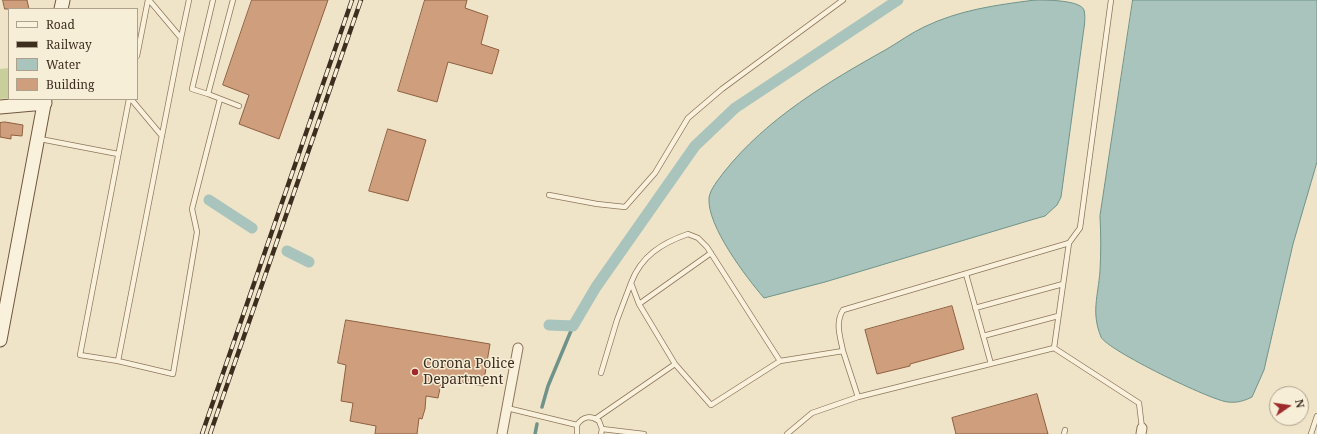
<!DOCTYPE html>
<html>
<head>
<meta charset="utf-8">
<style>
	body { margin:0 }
	#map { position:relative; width:1317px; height:434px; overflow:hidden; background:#f0e4c8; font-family:"Noto Serif",serif }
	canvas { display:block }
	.legend { position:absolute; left:8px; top:8px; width:130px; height:92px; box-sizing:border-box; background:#f7eed8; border:1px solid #ada18e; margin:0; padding:5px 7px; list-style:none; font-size:12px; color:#3d2e20 }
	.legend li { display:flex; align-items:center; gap:8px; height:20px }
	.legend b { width:20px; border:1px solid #ada18e }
	.north { position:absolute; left:1269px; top:386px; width:40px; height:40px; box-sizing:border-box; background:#f7eed8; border:1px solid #ada18e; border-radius:50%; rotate:77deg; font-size:11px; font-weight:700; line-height:16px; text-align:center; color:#3d2e20 }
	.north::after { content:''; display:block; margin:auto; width:14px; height:18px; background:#9e2a2b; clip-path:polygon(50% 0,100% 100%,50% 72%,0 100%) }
</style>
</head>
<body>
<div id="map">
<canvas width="1317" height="434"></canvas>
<ul class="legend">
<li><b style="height:5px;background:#faf1dc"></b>Road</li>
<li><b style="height:5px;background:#3d2e20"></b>Railway</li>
<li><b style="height:11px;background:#a9c4bc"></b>Water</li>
<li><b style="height:11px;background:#cf9f7d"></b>Building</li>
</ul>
<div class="north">N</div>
</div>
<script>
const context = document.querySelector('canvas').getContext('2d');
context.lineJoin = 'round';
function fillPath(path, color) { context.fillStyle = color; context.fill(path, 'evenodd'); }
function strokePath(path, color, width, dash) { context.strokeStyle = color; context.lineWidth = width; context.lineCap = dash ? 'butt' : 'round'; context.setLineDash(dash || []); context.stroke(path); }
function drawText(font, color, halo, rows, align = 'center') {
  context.font = font + ' "Noto Serif",serif'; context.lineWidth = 3; context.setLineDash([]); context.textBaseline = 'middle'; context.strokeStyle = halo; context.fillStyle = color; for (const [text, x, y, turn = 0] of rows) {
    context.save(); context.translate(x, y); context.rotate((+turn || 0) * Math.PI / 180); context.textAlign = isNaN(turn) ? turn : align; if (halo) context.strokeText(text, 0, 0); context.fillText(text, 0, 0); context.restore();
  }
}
fillPath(new Path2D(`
	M9,68V98L0,99V69Z`), '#c9cf9b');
const water = new Path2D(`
	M1035,0C1047,0 1080,0 1084,10C1086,18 1084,28 1083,35L1061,197L1057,205L1045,216L1031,220L825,282L764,298C746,277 707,226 709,198C710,189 719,179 724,172C767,118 828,82 887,49C899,42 911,33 924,27C959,10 996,5 1035,0Z
	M1133,0H1317V162L1293,244L1264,370L1252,397C1244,401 1237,403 1228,402C1212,401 1107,350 1101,337C1091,312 1098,297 1100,271C1101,253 1101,235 1100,216Z`);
fillPath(water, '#a9c4bc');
strokePath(water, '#6f938a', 1);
strokePath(new Path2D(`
	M542,407L548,386L573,326
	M535,434L537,424`), '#6f938a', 3.5);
strokePath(new Path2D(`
	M209,200L252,228
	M287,251L309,262
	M549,325L573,326L596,287L695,146L735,108L898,0`), '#a9c4bc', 11);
const building = new Path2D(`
	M3,0H27L29,9H5Z
	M252,0H328L279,139L239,124L249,95L223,85Z
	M425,0H467L465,8L488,16L481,44L499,50L492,74L448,62L437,102L398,91Z
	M5,122L23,125L22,136L11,135V139L0,137V123Z
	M388,129L426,140L408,201L369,191Z
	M952,306L964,349L910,364V366L877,374L865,330Z
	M346,320L490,344L483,386L442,379L438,398L426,396L425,409L422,419L419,418L417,434H375L376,426L350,421L353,403L341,401L346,365L338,363Z
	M1037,394L1048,434H956L952,418Z`);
fillPath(building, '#cf9f7d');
strokePath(building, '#8d5f41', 1);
const lane = new Path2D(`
	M213,0L192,89L208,94L233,0
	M181,38L189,0
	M137,56L148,0
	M208,94L239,106
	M129,99L80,355L118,361L173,374L197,232L192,209L220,99
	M131,99L162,136
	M40,139L118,154
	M549,195L597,204L625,207L655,173L688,118L722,89L843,0
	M1069,243L1080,228L1111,0
	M966,274L991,364
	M639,304L711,253
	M975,308L1063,284
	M983,336L1058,316
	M843,351C840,336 835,323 843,310L1069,243L1054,348
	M118,361L181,38L149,0
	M675,364L639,304L631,283C641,256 662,243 688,234L698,238L707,247L780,361
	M601,373L617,320L631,283
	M858,397L1054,348L1139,403L1142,428
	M507,408L577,425
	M595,419L675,364L711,405L780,361L843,351L858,397L812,413L787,434
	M602,429L644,434
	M577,434V425C583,416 591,415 599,421L602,429L601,434
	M1064,434L1065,430
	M1311,434L1317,416`);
const street = new Path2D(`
	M502,434L518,348
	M1141,434L1142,428`);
const secondary = new Path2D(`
	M61,9L63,0
	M0,107L45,103
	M0,340L45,99`);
strokePath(lane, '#8d765c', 6);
strokePath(street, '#8d765c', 11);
strokePath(secondary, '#6f573f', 15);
strokePath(lane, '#faf1dc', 4.5);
strokePath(street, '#faf1dc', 9);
strokePath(secondary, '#faf1dc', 13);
const rail = new Path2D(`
	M202,434L352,0
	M210,434L361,0`);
strokePath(rail, '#3d2e20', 4.5);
strokePath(rail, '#f7eed8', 3, [9]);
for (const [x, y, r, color] of [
	[415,372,4,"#9e2a2b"]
]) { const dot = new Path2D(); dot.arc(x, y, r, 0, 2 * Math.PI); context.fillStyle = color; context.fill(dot); strokePath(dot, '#f7eed8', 1.5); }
drawText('14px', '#3d2e20', '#f7eed8', [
	["Corona Police",423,364],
	["Department",423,380]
], 'left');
</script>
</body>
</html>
